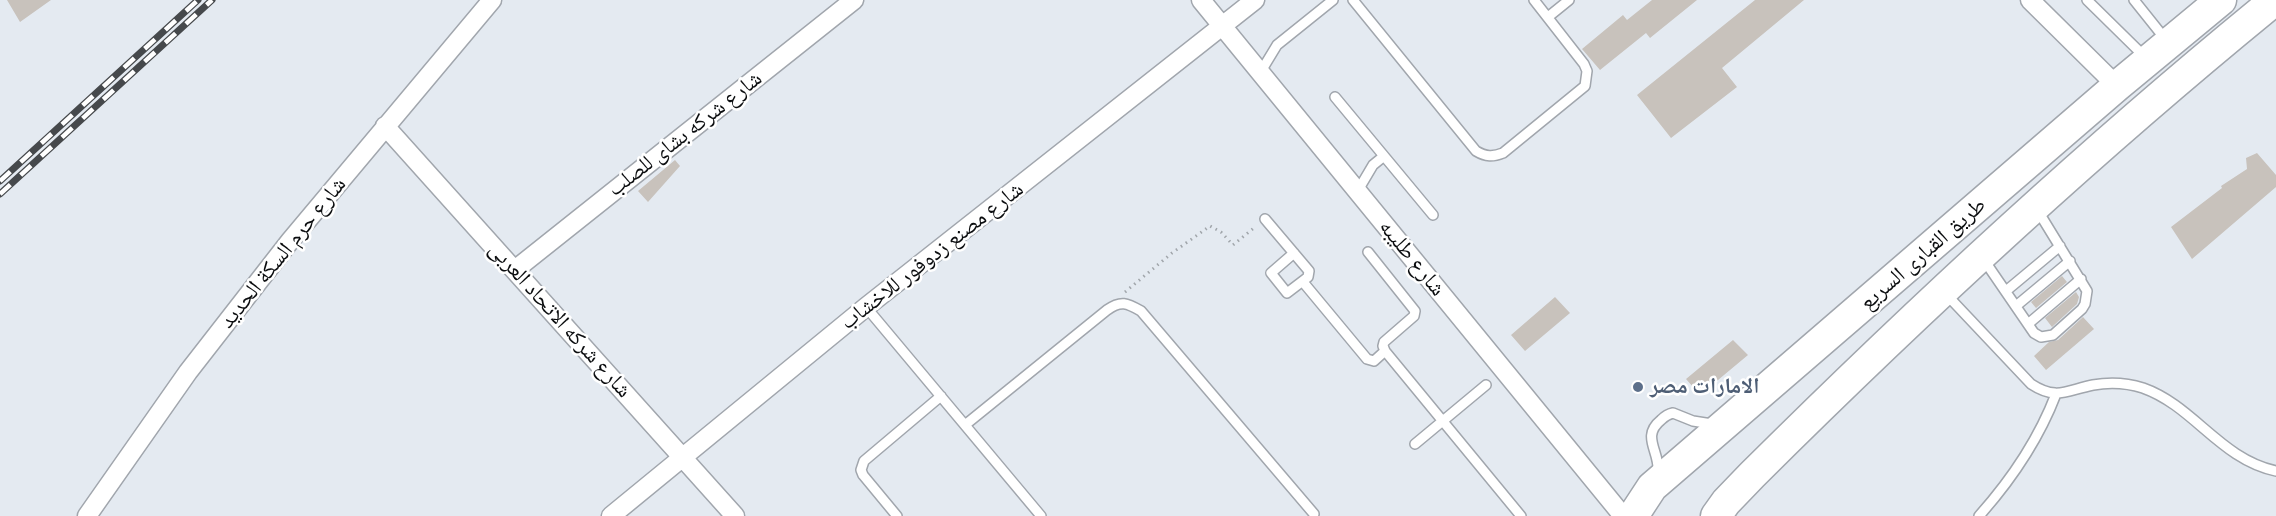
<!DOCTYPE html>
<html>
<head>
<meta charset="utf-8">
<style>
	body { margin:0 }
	canvas { display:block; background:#e4eaf1 }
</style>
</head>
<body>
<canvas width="2276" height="516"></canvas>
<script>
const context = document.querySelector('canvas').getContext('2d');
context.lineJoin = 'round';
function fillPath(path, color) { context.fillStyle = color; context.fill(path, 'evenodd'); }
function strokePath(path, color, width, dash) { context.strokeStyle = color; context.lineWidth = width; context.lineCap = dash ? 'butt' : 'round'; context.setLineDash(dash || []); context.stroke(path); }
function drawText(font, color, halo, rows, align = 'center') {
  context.font = font + ' "PT Sans Narrow","Noto Naskh Arabic",sans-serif'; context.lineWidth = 5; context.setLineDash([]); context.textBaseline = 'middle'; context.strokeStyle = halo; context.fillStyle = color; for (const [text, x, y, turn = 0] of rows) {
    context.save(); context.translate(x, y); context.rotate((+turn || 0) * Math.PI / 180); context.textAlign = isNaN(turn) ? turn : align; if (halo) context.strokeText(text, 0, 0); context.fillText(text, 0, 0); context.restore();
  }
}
fillPath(new Path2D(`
	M7,0H51L20,22Z
	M1652,0H1697L1650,38L1646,33L1600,70L1582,49L1623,15L1627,20Z
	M1755,0H1804L1722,68L1737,87L1671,138L1637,95Z
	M2257,153L2276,175V187L2192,259L2171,227L2222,188L2221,186L2247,169L2246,158Z
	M675,160L680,166L648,202L638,191Z
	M2062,276L2067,282L2036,308L2031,302Z
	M2076,292L2079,297L2077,304L2052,327L2045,318Z
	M1555,297L1570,313L1525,351L1511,335Z
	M2083,317L2094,329L2046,370L2034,356L2049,342L2058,340Z
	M1733,340L1748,355L1700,395L1686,379Z`), '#c8c2bc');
const service = new Path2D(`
	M1353,0L1476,151C1486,157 1493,157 1503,153L1585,86L1587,71L1584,64L1534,0
	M2087,0L2146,58
	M2134,0L2166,40
	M1548,17L1569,0
	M1260,73L1277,45L1333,0
	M1335,97L1433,215
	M1357,192L1373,165L1384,156
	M1265,219L1309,271L1308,277L1287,293L1271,273L1294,253
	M1368,252L1415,311L1414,316L1384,342L1383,346L1385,351L1521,516
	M1984,260L2034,333L2041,337L2053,335L2082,309L2085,304L2087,291L2038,211
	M1303,282L1367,359L1374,361L1385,351
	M2006,291L2060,246
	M1945,293L2031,384C2057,401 2067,390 2093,385C2110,382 2127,383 2143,388C2194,406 2220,459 2276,471
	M2016,306L2070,261
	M866,307L1041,516
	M2028,324L2081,279
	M965,425L1107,310C1121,300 1127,303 1141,311L1314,514
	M1415,444L1486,385
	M1658,474C1661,452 1640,437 1661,420C1665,416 1668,414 1673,413L1693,421L1712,424
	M897,516L863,475L861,470L864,461L941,396
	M1979,516C2012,479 2038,441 2056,394`);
const minor = new Path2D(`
	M1201,0L1623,516
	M2030,0L2117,86
	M385,126L735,516
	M516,269L854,0
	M87,516L188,372L290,241L492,0
	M611,516L866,307L1255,0`);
const trunk = new Path2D(`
	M1633,516L1652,487L2117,86L2221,0
	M1716,516L1726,502L1752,475C1919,309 2092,149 2275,0`);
strokePath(service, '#a1a6ad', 12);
strokePath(minor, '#a1a6ad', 21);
strokePath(trunk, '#a1a6ad', 33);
strokePath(new Path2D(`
	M1125,292L1172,253L1210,226L1221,232L1233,245L1255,227`), '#a1a6ab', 3, [1.5, 4.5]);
strokePath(service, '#fff', 9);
strokePath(minor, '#fff', 18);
strokePath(trunk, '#fff', 30);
const rail = new Path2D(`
	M0,181L198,0
	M0,194L212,0`);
strokePath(rail, '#46494c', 7);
strokePath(rail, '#fff', 4.5, [14]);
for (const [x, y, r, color] of [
	[1638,387,6,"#5c6f8a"]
]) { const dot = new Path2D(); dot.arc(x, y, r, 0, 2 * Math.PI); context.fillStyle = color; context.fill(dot); strokePath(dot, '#fff', 2); }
drawText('22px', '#0b0d0f', '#fff', [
	["شارع شركه بشاى للصلب",685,134,-38],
	["شارع حرم السكة الحديد",283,253,-51],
	["طريق القبارى السريع",1923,254,-41],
	["شارع مصنع زدوفور للاخشاب",932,256,-38],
	["شارع طليبه",1412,258,51],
	["شارع شركه الاتحاد العربى",560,320,48]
]);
drawText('bold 22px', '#4e5e75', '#fff', [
	["الامارات مصر",1650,387]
], 'left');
</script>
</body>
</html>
